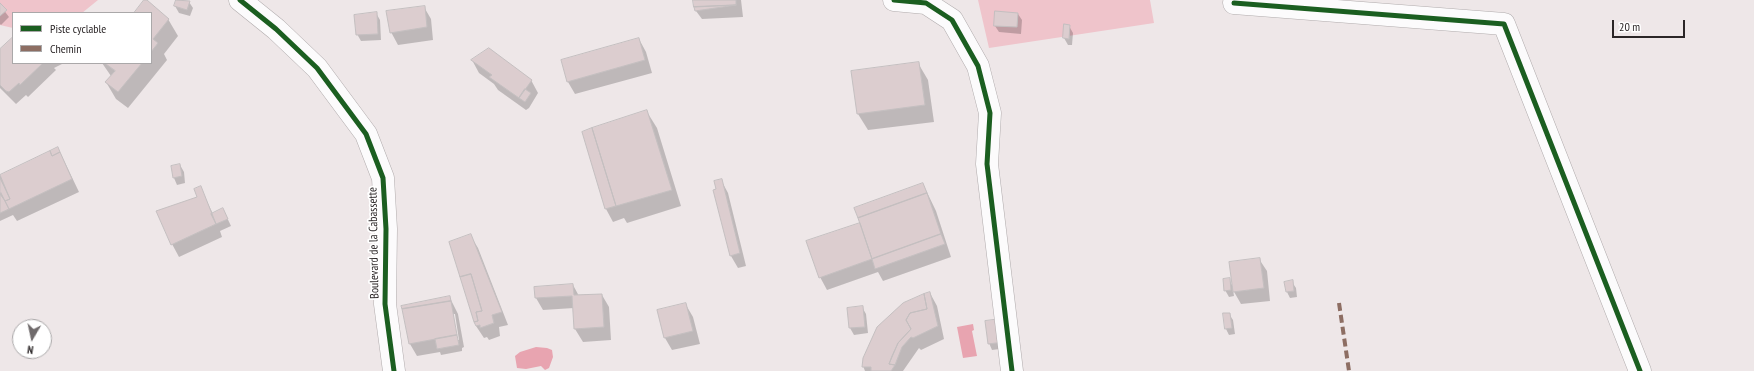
<!DOCTYPE html>
<html>
<head>
<meta charset="utf-8">
<style>
	body { margin:0 }
	#map { position:relative; width:1754px; height:371px; overflow:hidden; background:#eee7e8; font-family:"PT Sans Narrow",sans-serif }
	canvas { display:block }
	.legend { position:absolute; left:12px; top:12px; width:140px; height:52px; box-sizing:border-box; background:#fff; border:1px solid #aaa8a9; margin:0; padding:5px 7px; list-style:none; font-size:12px; color:#2b2627 }
	.legend li { display:flex; align-items:center; gap:8px; height:20px }
	.legend b { width:20px; border:1px solid #aaa8a9 }
	.north { position:absolute; left:12px; top:319px; width:40px; height:40px; box-sizing:border-box; background:#fff; border:1px solid #aaa8a9; border-radius:50%; rotate:189deg; font-size:11px; font-weight:700; line-height:16px; text-align:center; color:#2b2627 }
	.north::after { content:''; display:block; margin:auto; width:14px; height:18px; background:#6f6a6b; clip-path:polygon(50% 0,100% 100%,50% 72%,0 100%) }
	.scale { position:absolute; left:1612px; top:20px; width:73px; height:18px; box-sizing:border-box; border:2px solid #2b2627; border-top:0; padding-left:5px; font-size:12px; line-height:14px; white-space:nowrap; color:#2b2627; -webkit-text-stroke:3px #fff; paint-order:stroke }
</style>
</head>
<body>
<div id="map">
<canvas width="1754" height="371"></canvas>
<ul class="legend">
<li><b style="height:5px;background:#1b5e20"></b>Piste cyclable</li>
<li><b style="height:5px;background:#8d6e63"></b>Chemin</li>
</ul>
<div class="north">N</div>
<div class="scale">20 m</div>
</div>
<script>
const context = document.querySelector('canvas').getContext('2d');
context.lineJoin = 'round';
function fillPath(path, color) { context.fillStyle = color; context.fill(path, 'evenodd'); }
function strokePath(path, color, width, dash) { context.strokeStyle = color; context.lineWidth = width; context.lineCap = dash ? 'butt' : 'round'; context.setLineDash(dash || []); context.stroke(path); }
function drawText(font, color, halo, rows, align = 'center') {
  context.font = font + ' "PT Sans Narrow",sans-serif'; context.lineWidth = 3.5; context.setLineDash([]); context.textBaseline = 'middle'; context.strokeStyle = halo; context.fillStyle = color; for (const [text, x, y, turn = 0] of rows) {
    context.save(); context.translate(x, y); context.rotate((+turn || 0) * Math.PI / 180); context.textAlign = isNaN(turn) ? turn : align; if (halo) context.strokeText(text, 0, 0); context.fillText(text, 0, 0); context.restore();
  }
}
fillPath(new Path2D(`
	M0,0H98L82,13H13V28L0,25Z
	M978,0H1150L1154,23L989,48Z`), '#efc4cb');
fillPath(new Path2D(`
	M973,324L974,330L972,331L977,356L963,358L957,327Z
	M536,347L547,348L552,350L553,357L549,368L545,370L541,366L526,369L517,368L515,356L520,352Z`), '#e8a4b0');
fillPath(new Path2D(`
	M146,0L168,19L178,36L164,54L167,60L128,108L116,99L106,82L111,76L102,63H151V13H135Z
	M177,0L189,2L193,8L190,16L179,13L175,6Z
	M694,0H741L743,17L702,19L696,11Z
	M0,5L9,17L1,25L0,24Z
	M424,7L431,19L433,40L398,45L391,32Z
	M376,13L380,20L381,40L361,41L357,34Z
	M1018,14L1022,20L1021,34L999,32L995,26Z
	M1069,26L1073,33L1072,45H1068L1064,38Z
	M13,38V63H64L54,68L56,70L28,97L26,95L16,104L0,88V50Z
	M639,39L646,52L652,73L575,94L568,82Z
	M472,60L531,80L538,93L529,108L526,110L498,90L494,84L479,73Z
	M918,63L928,80L934,122L868,130L858,114Z
	M647,112L657,128L681,206L627,223L624,218L613,222L606,209L583,132Z
	M58,148L79,192L17,221L13,215L0,221V176Z
	M180,165L184,172L185,183L177,185L174,178L172,167Z
	M721,180L728,193L746,266L738,268L731,256L717,190Z
	M923,184L936,211L951,257L883,281L878,272L827,290L820,277L861,224Z
	M200,187L213,214L223,209L231,226L220,231L222,237L179,257L172,244L199,198Z
	M470,235L478,248L508,325L499,327L500,336L489,340L487,337L484,338L476,326Z
	M1259,259L1267,271L1270,301L1241,304L1233,290L1234,296L1229,297L1225,290L1229,279L1233,287Z
	M1292,282L1296,288L1297,297L1290,298L1287,292Z
	M573,285L579,296L602,295L609,307L611,340L583,342L575,329L574,308L543,310L536,298Z
	M930,293L937,306L944,339L921,350L919,348L903,371H865L863,366Z
	M450,298L458,314L464,347L462,348V351L441,355L440,352L417,356L410,344L402,306ZM453,314H455L459,340H457Z
	M686,305L693,317L700,344L672,350L665,338L659,311Z
	M862,307L866,314L868,333L854,335L850,328L848,309Z
	M1229,314L1233,320L1235,334L1229,335L1226,329Z
	M986,322L1007,348L992,350L989,343Z`), '#0003');
const building = new Path2D(`
	M144,0H147L169,19L153,39L158,43L151,52V13H134Z
	M176,0L190,1L187,10L174,6Z
	M693,0H736V5L694,7Z
	M0,3L7,10L0,16Z
	M736,5L695,11L694,7Z
	M425,6L427,27L390,33L386,11Z
	M995,11L1018,13L1017,27L994,26Z
	M377,12L378,34L356,35L354,15Z
	M1064,24L1070,25L1069,39L1063,38Z
	M13,37V63H43L20,85L19,83L9,92L6,91L0,85V49Z
	M639,38L645,60L567,82L561,60Z
	M489,48L532,80L519,98L489,77L492,75L471,60Z
	M919,62L925,105L857,114L851,71Z
	M105,63H142L118,92L105,82L115,71Z
	M525,89L531,93L525,102L519,98Z
	M647,110L672,190L616,206L592,128Z
	M592,128L616,206L605,209L582,132Z
	M58,147L60,152L52,156L50,151Z
	M50,151L52,156L60,152L72,179L9,209L5,201L10,199L0,175Z
	M180,164L182,176L173,178L171,166Z
	M0,178L10,199L5,201L0,194Z
	M722,179L740,253L730,256L713,190L716,189L714,181Z
	M923,183L927,193L858,218L854,208Z
	M201,186L216,224L171,245L156,211L197,197L194,189Z
	M1,193L9,209L0,213V194Z
	M927,193L941,234L872,259L858,218Z
	M223,208L228,219L216,224L211,214Z
	M860,223L872,259L819,278L806,241Z
	M471,234L502,312L492,315L494,323L480,328V325L476,326L474,322L478,321L476,312L482,311L471,274L460,277L449,242Z
	M941,234L945,244L875,269L872,259Z
	M1260,258L1264,288L1233,292L1229,262Z
	M471,274L482,311L476,312L478,321L474,322L460,277Z
	M1230,278L1231,290L1224,291L1223,279Z
	M1293,280L1294,291L1286,292L1284,282Z
	M573,284L574,295L602,294L604,327L574,329L572,296L535,298L534,287Z
	M930,292L938,326L913,338L911,337L902,347L895,365L889,364L898,343L911,329L906,320L910,313L927,309L924,294Z
	M924,294L927,309L910,313L906,320L911,329L898,343L892,356L889,364L895,365L891,371H871V367H862L863,358L877,327L903,303Z
	M450,296L451,301L402,309L401,306Z
	M451,301L457,335L409,344L402,309Z
	M686,303L693,331L664,338L657,310Z
	M863,306L865,327L849,328L847,308Z
	M1223,313H1230L1232,328L1225,329Z
	M1001,319L1004,342L988,344L985,321Z
	M457,335L459,345L437,349L435,339Z`);
fillPath(building, '#dccdcf');
strokePath(building, '#c4bfc0', 1);
const minor = new Path2D(`
	M240,0L276,29L317,68L366,134L383,178L386,229L385,304L394,371
	M894,0L926,3L952,20L978,66L990,113L987,164L1012,371
	M1234,3L1504,24L1640,371`);
strokePath(minor, '#b0abac', 23);
strokePath(minor, '#fcfbfc', 22);
strokePath(new Path2D(`
	M1339,303L1349,371`), '#8d6e63', 4, [8, 4]);
strokePath(new Path2D(`
	M240,0L276,29L317,68L366,134L383,178L386,229L385,304L394,371
	M894,0L926,3L952,20L978,66L990,113L987,164L1012,371
	M1234,3L1504,24L1640,371`), '#1b5e20', 5);
drawText('12px', '#2b2627', '#fff', [
	["Boulevard de la Cabassette",374,243,-91]
]);
</script>
</body>
</html>
